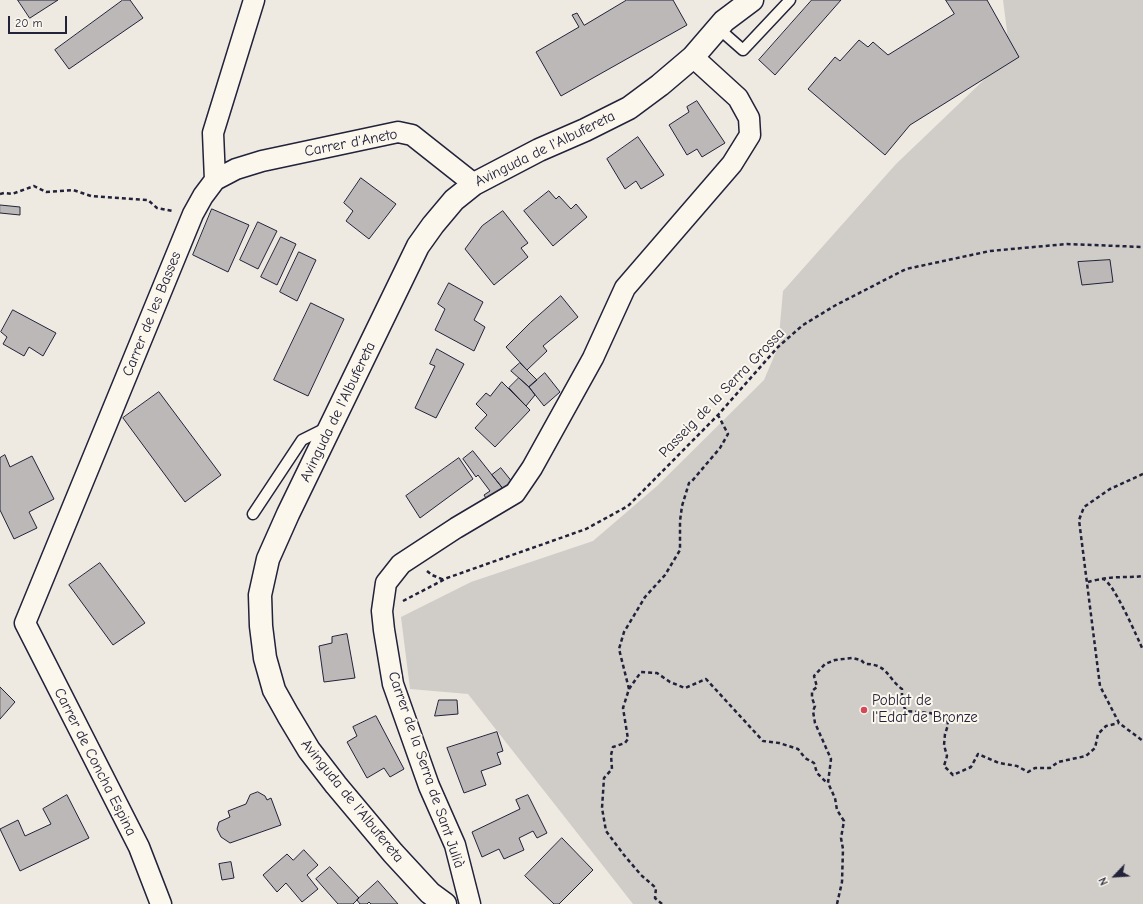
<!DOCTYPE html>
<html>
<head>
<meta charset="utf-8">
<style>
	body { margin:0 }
	#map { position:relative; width:1143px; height:904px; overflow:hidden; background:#eeeae2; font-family:"Comic Neue",sans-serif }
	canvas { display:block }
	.north { position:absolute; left:1095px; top:856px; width:40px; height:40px; -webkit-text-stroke:3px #fbf7ec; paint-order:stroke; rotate:245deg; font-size:11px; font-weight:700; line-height:16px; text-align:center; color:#22223b }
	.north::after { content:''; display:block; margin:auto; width:14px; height:18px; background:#22223b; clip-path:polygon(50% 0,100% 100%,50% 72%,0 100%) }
	.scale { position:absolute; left:8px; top:16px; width:59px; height:18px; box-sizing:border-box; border:2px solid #22223b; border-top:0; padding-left:5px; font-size:12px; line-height:14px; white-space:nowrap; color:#22223b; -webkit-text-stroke:3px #fbf7ec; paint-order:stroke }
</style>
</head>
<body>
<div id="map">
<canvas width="1143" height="904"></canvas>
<div class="north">N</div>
<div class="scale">20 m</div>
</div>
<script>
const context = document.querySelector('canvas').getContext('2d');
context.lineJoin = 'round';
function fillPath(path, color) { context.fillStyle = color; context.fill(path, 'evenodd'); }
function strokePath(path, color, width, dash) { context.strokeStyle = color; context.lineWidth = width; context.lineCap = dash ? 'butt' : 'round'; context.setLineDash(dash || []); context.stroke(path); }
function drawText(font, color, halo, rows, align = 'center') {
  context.font = font + ' "Comic Neue",sans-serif'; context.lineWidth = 4; context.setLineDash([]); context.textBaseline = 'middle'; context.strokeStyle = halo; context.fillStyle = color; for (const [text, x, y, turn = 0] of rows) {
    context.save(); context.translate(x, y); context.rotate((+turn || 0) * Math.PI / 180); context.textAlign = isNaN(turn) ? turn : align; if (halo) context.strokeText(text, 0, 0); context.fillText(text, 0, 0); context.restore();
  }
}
fillPath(new Path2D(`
	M1003,0H1143V904H633L468,694L410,689L401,617L471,582L593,541L657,486L764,380L778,347L783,291L896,164L1010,55Z`), '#d0cdc9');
const building = new Path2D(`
	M18,0H58L30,18Z
	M123,0H130L143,18L69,69L55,50Z
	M627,0H673L687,25L561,96L536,52L579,27L572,15L577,13L584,25Z
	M812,0H841L775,75L759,60Z
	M946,0H987L1019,57L910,125L885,155L808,89L835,57L840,61L859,40L868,47L873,42L888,55L954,14Z
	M697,101L725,143L702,157L697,149L687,155L669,125L689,112L687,107Z
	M638,137L664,175L641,189L636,181L625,189L607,159Z
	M361,178L396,204L369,239L346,221L353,211L344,203Z
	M549,191L556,199L559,196L571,209L576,204L587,217L553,246L524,211Z
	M0,205L20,207V215L0,213Z
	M212,209L249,225L228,272L193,255Z
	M503,211L528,243L521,248L528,257L494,285L465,249L482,226Z
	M258,222L277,231L258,269L240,260Z
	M281,237L296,244L277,285L261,277Z
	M299,252L316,260L297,301L280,292Z
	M1110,260L1113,282L1082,285L1078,262Z
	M449,283L483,302L474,320L485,327L474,351L435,330L445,309L438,304Z
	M561,296L578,317L543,346L547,351L527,370L506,347L530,323Z
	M311,303L344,319L308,396L274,380Z
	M13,310L56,333L43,356L29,347L24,356L3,344L7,337L1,332Z
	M437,349L464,364L436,418L415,408L435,366L430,364Z
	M520,363L537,380L529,387L511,371Z
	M545,373L560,392L544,406L529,387Z
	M519,378L529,387L535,395L526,406L509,388Z
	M502,382L530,410L495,447L475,428L487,415L476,404L486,393L490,396Z
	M159,392L221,475L185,502L123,418Z
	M473,451L504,490L487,500L484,495L490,491L478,475L476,477L463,459Z
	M5,455L10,467L32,456L54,499L29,512L37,528L14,539L0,510V458Z
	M459,458L473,479L420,518L406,496Z
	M501,468L513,483L504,490L492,475Z
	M100,563L145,623L113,645L69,585Z
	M347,634L355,678L324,682L319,646L332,643V637Z
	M0,687L15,702L0,719Z
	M439,700H457L458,714L435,716Z
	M376,716L404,769L390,777L384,768L367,778L347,742L357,736L353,727Z
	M497,732L503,751L497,753L501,764L481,771L486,785L464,793L447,748Z
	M258,792L265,796L267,800L271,798L281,825L230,843L221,837L217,829L219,822L230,817L228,811L246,804L250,795Z
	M67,795L89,838L20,871L0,829L18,820L25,836L51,824L43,809Z
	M528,795L547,833L537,838L533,831L519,838L524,850L504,859L499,849L482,857L472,832L520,809L516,800Z
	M562,838L593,870L559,904H554L525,876Z
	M304,850L318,865L307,875L318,889L302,902L286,883L277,892L263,875L287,854L293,860Z
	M231,862L234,878L222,880L219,864Z
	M330,867L359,898L353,904H338L316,879Z
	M378,881L398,904H371L369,902L367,904H360L357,900Z`);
fillPath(building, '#bcb8b8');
strokePath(building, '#22223b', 1);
const service = new Path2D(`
	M718,28L743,50L790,0
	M253,514L302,440L326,428`);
const minor = new Path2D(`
	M215,180L236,169L262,161L398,132L412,135L474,184
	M161,904L139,847L25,623L193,214L203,196L215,180L213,133L254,0
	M470,904L455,845L429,786L393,684L384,630L382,611L386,583L401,564L456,528L515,493L532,468L593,358L625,288L732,164L750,135L749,118L738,98L693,57`);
const secondary = new Path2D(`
	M445,904L430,893L393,853L336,785L309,750L288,715L274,690L265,658L261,626L260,595L268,559L288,514L418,246L433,225L454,200L474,184L539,150L585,130L629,108L660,85L693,57L724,21L752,0`);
strokePath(service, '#22223b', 13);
strokePath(minor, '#22223b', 23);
strokePath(secondary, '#22223b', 25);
strokePath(new Path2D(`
	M0,194L4,193L12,194L34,186L46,192L73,190L91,196L148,200L157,208L173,211
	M1143,474L1110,489L1084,507L1079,520L1100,686L1119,723L1143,741
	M427,571L432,575L444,580
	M1102,579C1116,576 1129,578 1143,576
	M1088,582C1092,581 1099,579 1103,579C1113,581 1138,639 1143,650
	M403,601L447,578L586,529L628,506L718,415L778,347L803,325L836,305L906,269L990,251L1067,244L1143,247
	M629,689L619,649L624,632L645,597L665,575L680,550V521L682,506L689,483L692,481L720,448L728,434L718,415
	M662,904L655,898L656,888L641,875L624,855L606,831L602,808L604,778L612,769L611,755L613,747L625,743L628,739L623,708L629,689L641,672L657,673L670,682L685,688L706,679L763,741L779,743L798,749L805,758L814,763L817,773L827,783
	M837,904L842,882L843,849L841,838L844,821L837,810L835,798L828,783L831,759L815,723L813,711L815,706L812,698V691L817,687L814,676L825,664L835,660L852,658L861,660L865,664C888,664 887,678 902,689V702L906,711L930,713L947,718L948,725L945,734L944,745L947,756L944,766L953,775L971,767L978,754L999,763L1017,766L1028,772L1035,768H1050L1058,762L1086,756L1095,748L1098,734L1106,726L1119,723`), '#22223b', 2.5, [4, 3]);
strokePath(service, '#fbf7ec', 10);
strokePath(minor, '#fbf7ec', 20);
strokePath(secondary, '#fbf7ec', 22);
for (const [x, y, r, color] of [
	[864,710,4,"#d1495b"]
]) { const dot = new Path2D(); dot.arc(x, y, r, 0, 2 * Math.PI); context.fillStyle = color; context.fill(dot); strokePath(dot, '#fbf7ec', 1.5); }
drawText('15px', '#22223b', '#fbf7ec', [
	["Carrer d'Aneto",351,143,-11],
	["Avinguda de l'Albufereta",545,149,-26],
	["Carrer de les Basses",152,314,-68],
	["Passeig de la Serra Grossa",722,393,-46],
	["Avinguda de l'Albufereta",338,412,-64],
	["Carrer de Concha Espina",95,762,63],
	["Carrer de la Serra de Sant Julià",426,770,71],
	["Avinguda de l'Albufereta",352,801,51]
]);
drawText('15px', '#22223b', '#fbf7ec', [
	["Poblat de",872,701],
	["l'Edat de Bronze",872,718]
], 'left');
</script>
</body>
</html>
